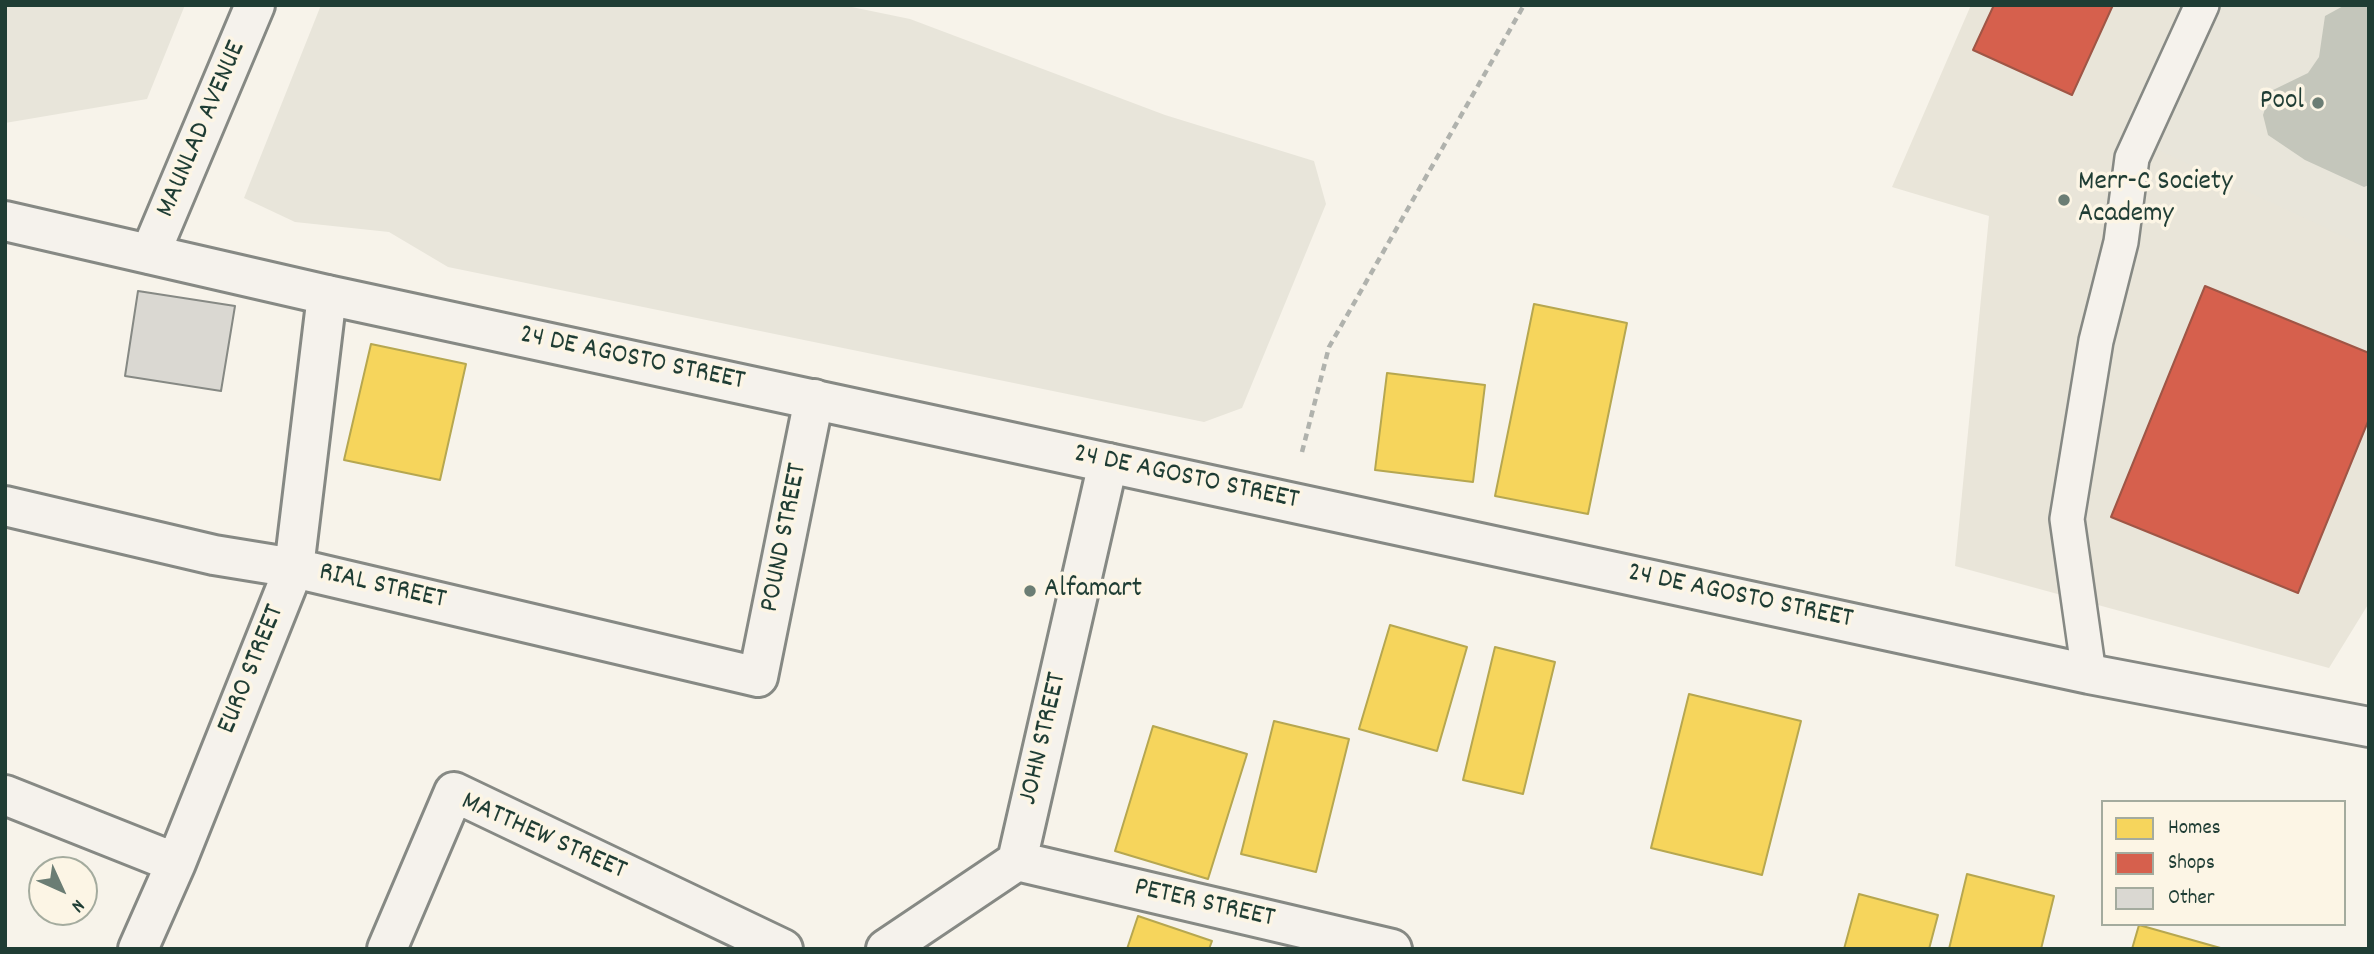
<!DOCTYPE html>
<html>
<head>
<meta charset="utf-8">
<style>
	body { margin:0 }
	#map { position:relative; width:2374px; height:954px; overflow:hidden; background:#f7f3ea; font-family:Dekko,sans-serif }
	canvas { display:block }
	.frame { position:absolute; inset:0; border:7px solid #1f3d34; pointer-events:none }
	.legend { position:absolute; left:2101px; top:800px; width:245px; height:126px; box-sizing:border-box; background:#fcf5e5; border:2px solid #a4ab9e; margin:0; padding:9px 12px; list-style:none; font-size:21px; color:#1f3d34 }
	.legend li { display:flex; align-items:center; gap:14px; height:35px }
	.legend b { width:35px; border:2px solid #a4ab9e }
	.north { position:absolute; left:28px; top:856px; width:70px; height:70px; box-sizing:border-box; background:#fcf5e5; border:2px solid #a4ab9e; border-radius:50%; rotate:135deg; font-size:19px; font-weight:700; line-height:28px; text-align:center; color:#1f3d34 }
	.north::after { content:''; display:block; margin:auto; width:24px; height:32px; background:#6b7d74; clip-path:polygon(50% 0,100% 100%,50% 72%,0 100%) }
</style>
</head>
<body>
<div id="map">
<canvas width="2374" height="954"></canvas>
<div class="frame"></div>
<ul class="legend">
<li><b style="height:19px;background:#f6d55c"></b>Homes</li>
<li><b style="height:19px;background:#d6604d"></b>Shops</li>
<li><b style="height:19px;background:#dad8d2"></b>Other</li>
</ul>
<div class="north">N</div>
</div>
<script>
const context = document.querySelector('canvas').getContext('2d');
context.lineJoin = 'round';
function fillPath(path, color) { context.fillStyle = color; context.fill(path, 'evenodd'); }
function strokePath(path, color, width, dash) { context.strokeStyle = color; context.lineWidth = width; context.lineCap = dash ? 'butt' : 'round'; context.setLineDash(dash || []); context.stroke(path); }
function drawText(font, color, halo, rows, align = 'center') {
  context.font = font + ' Dekko,sans-serif'; context.lineWidth = 7; context.setLineDash([]); context.textBaseline = 'middle'; context.strokeStyle = halo; context.fillStyle = color; for (const [text, x, y, turn = 0] of rows) {
    context.save(); context.translate(x, y); context.rotate((+turn || 0) * Math.PI / 180); context.textAlign = isNaN(turn) ? turn : align; if (halo) context.strokeText(text, 0, 0); context.fillText(text, 0, 0); context.restore();
  }
}
fillPath(new Path2D(`
	M1971,5H2369V603L2329,668L1955,566L1989,216L1892,187Z`), '#e9e5d9');
fillPath(new Path2D(`
	M5,5H185L147,99L5,123Z
	M321,5H842L910,19L1165,115L1314,161L1326,204L1242,408L1204,422L448,267L389,232L295,222L244,198Z
	M2223,5H2369V248L2156,149Z`), '#e8e5da');
fillPath(new Path2D(`
	M2345,5H2369V185L2364,187L2305,160L2268,135L2263,115L2271,91L2308,73L2319,57L2325,16Z`), '#c4c6bb');
const homes = new Path2D(`
	M1534,304L1627,323L1588,514L1495,496Z
	M371,344L466,364L440,480L344,460Z
	M1387,373L1485,385L1473,482L1375,470Z
	M1390,625L1467,647L1437,751L1359,729Z
	M1495,647L1555,662L1523,794L1463,780Z
	M1689,694L1801,721L1762,875L1651,848Z
	M1274,721L1349,739L1316,872L1241,854Z
	M1153,726L1247,754L1208,879L1115,851Z
	M1967,874L2054,896L2041,949H1949Z
	M1859,894L1938,915L1929,949H1844Z
	M1138,916L1212,941L1209,949H1127Z
	M2139,925L2224,949H2132Z`);
fillPath(homes, '#f6d55c');
strokePath(homes, '#b6a750', 2);
const shops = new Path2D(`
	M1994,5H2113L2072,95L1973,50Z
	M2205,286L2369,353V419L2298,593L2111,517Z`);
fillPath(shops, '#d6604d');
strokePath(shops, '#9f5646', 2);
const building = new Path2D(`
	M138,291L235,306L221,391L125,376Z`);
fillPath(building, '#dad8d2');
strokePath(building, '#868984', 2);
const service = new Path2D(`
	M2089,674L2067,519L2096,341L2121,242L2132,158L2202,5`);
const minor = new Path2D(`
	M150,254L255,5
	M5,506L214,555L294,568L758,677L814,399
	M5,795L176,863
	M1017,861L1392,949
	M138,949L176,863L294,568L327,295
	M387,949L454,792L783,949
	M886,949L1017,861L1108,463`);
const tertiary = new Path2D(`
	M5,221L327,295L2089,674L2369,727`);
strokePath(service, '#868984', 38);
strokePath(minor, '#868984', 44);
strokePath(tertiary, '#868984', 44);
strokePath(new Path2D(`
	M1302,452L1329,347L1524,5`), '#b0b2ad', 4.5, [7, 5]);
strokePath(service, '#f5f2ec', 33);
strokePath(minor, '#f5f2ec', 38);
strokePath(tertiary, '#f5f2ec', 38);
for (const [x, y, r, color] of [
	[2318,103,7,"#6b7d74"],
	[2064,200,7,"#6b7d74"],
	[1030,591,7,"#6b7d74"]
]) { const dot = new Path2D(); dot.arc(x, y, r, 0, 2 * Math.PI); context.fillStyle = color; context.fill(dot); strokePath(dot, '#fcf5e5', 2.5); }
drawText('28px', '#1f3d34', '#fcf5e5', [
	["Pool",2304,103,"right"],
	["Merr-C Society",2078,184],
	["Academy",2078,216],
	["Alfamart",1044,591]
], 'left');
drawText('28px', '#1f3d34', '#fcf5e5', [
	["MAUNLAD AVENUE",203,130,-67],
	["24 DE AGOSTO STREET",632,360,12],
	["24 DE AGOSTO STREET",1186,479,12],
	["POUND STREET",786,538,-79],
	["RIAL STREET",382,588,13],
	["24 DE AGOSTO STREET",1740,598,12],
	["EURO STREET",253,670,-68],
	["JOHN STREET",1045,739,-77],
	["MATTHEW STREET",543,838,24],
	["PETER STREET",1204,905,13]
]);
</script>
</body>
</html>
